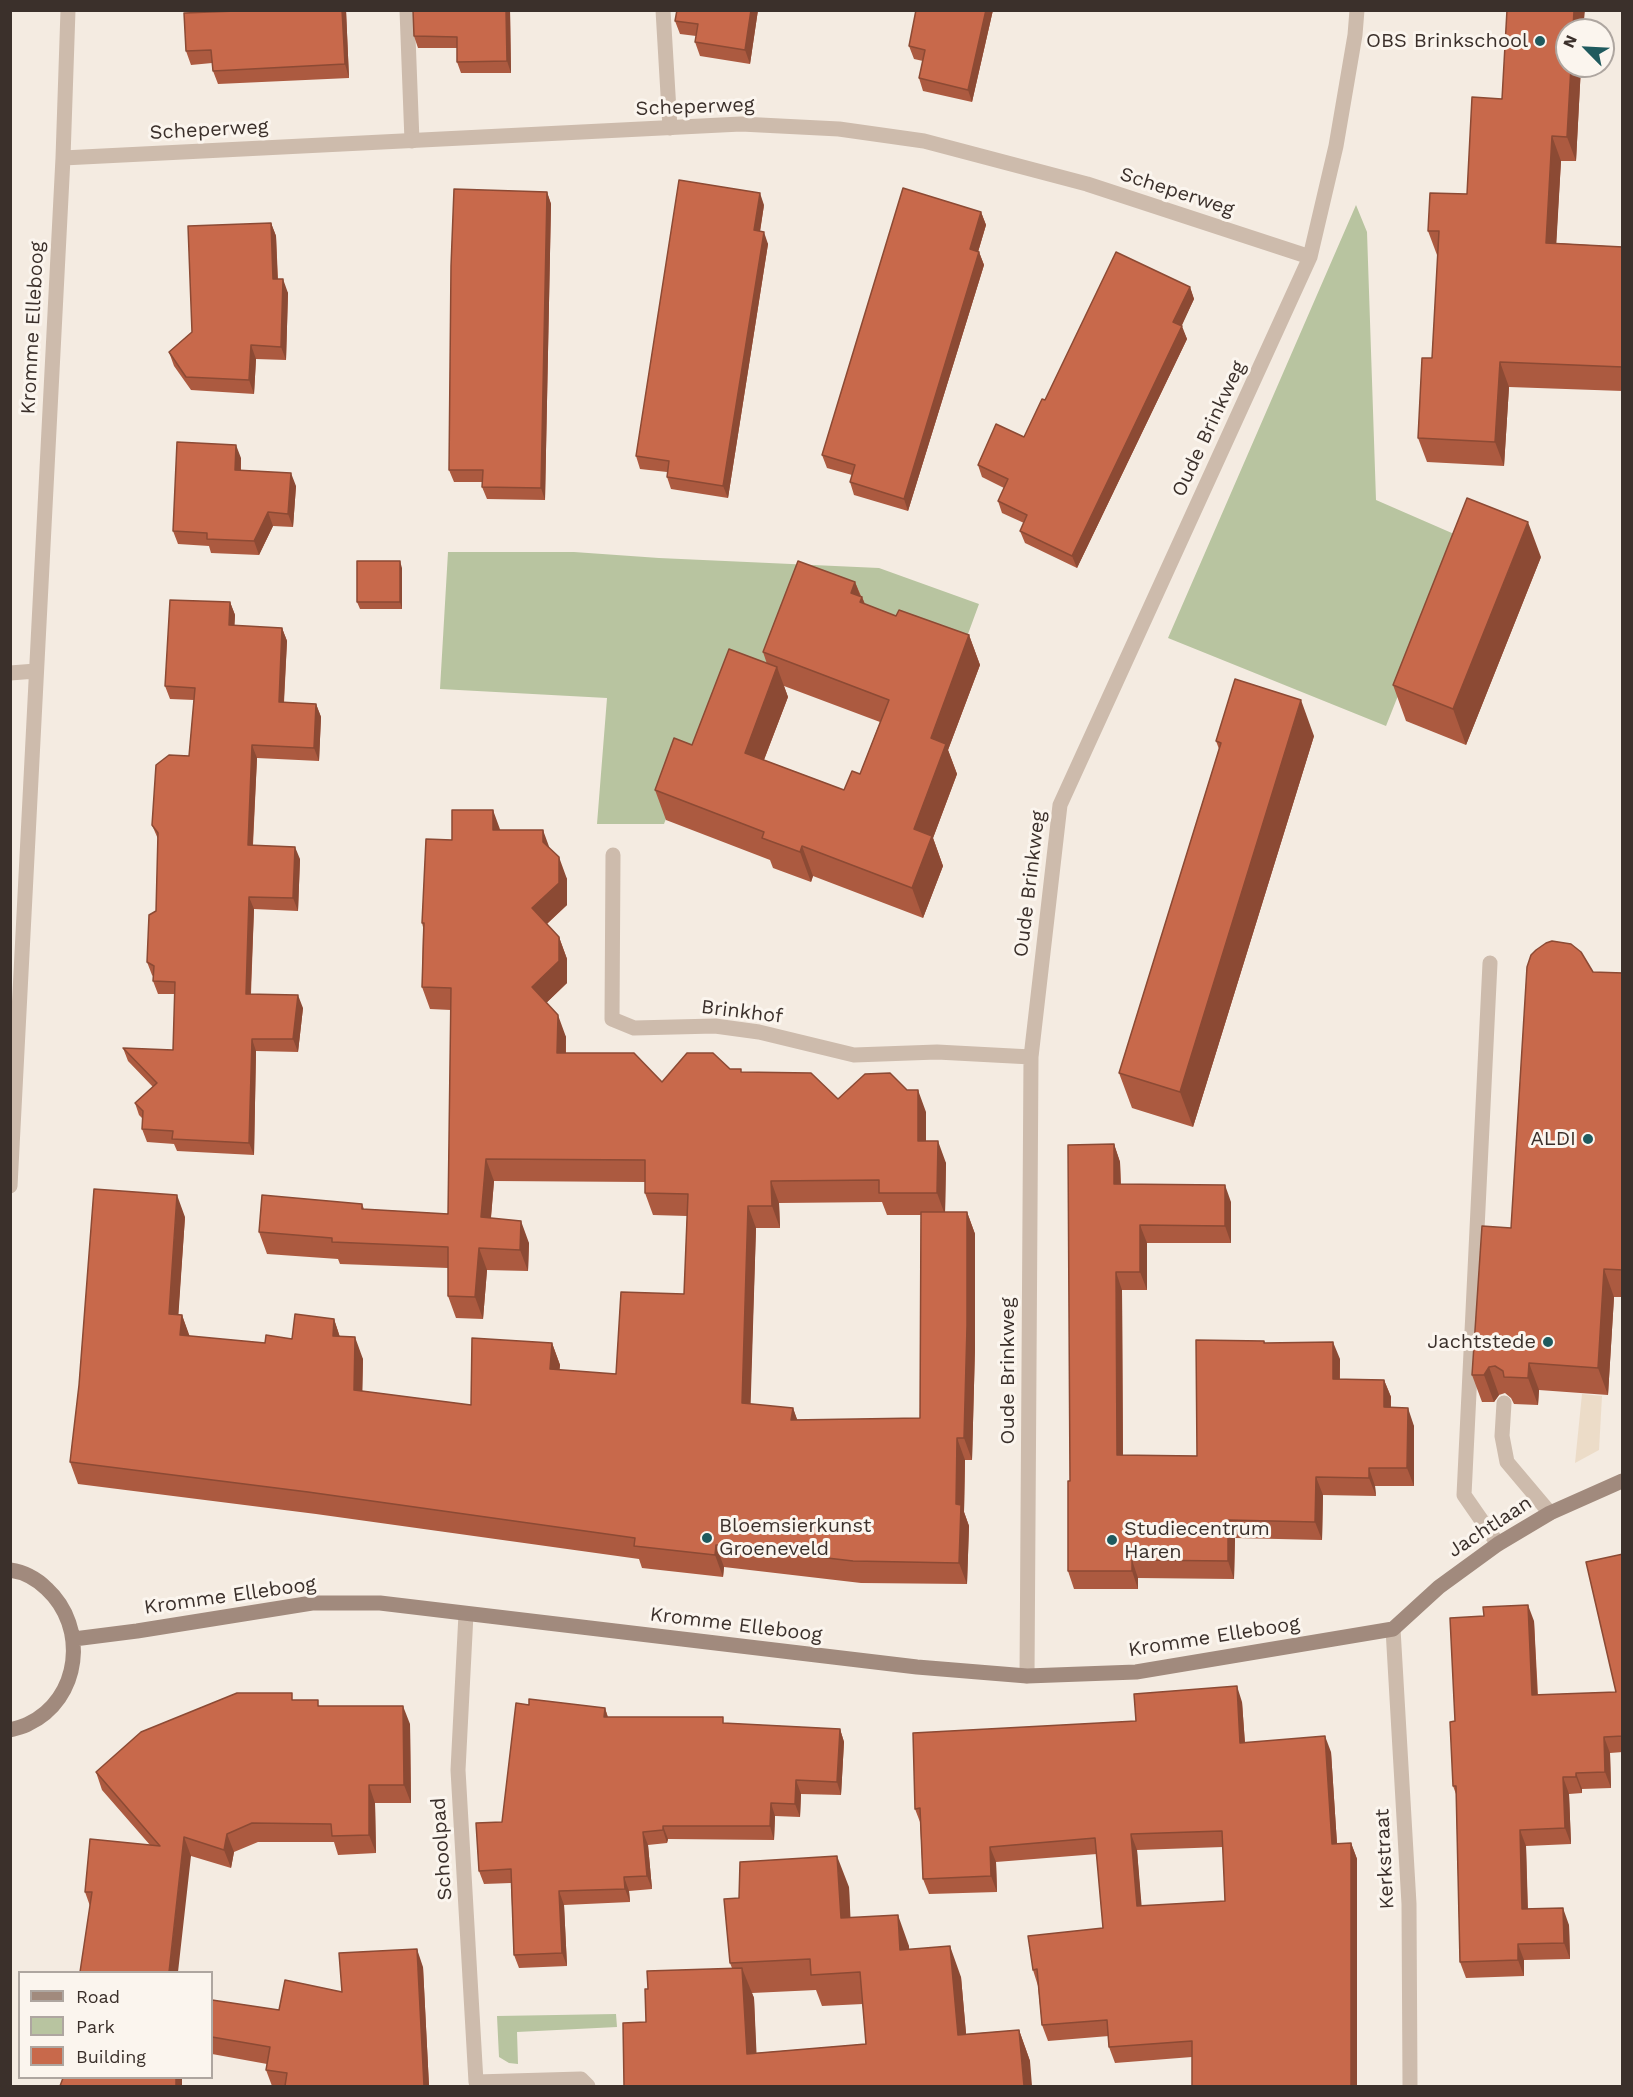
<!DOCTYPE html>
<html>
<head>
<meta charset="utf-8">
<style>
	body { margin:0 }
	#map { position:relative; width:1633px; height:2097px; overflow:hidden; background:#f4ebe1; font-family:"Work Sans",sans-serif }
	canvas { display:block }
	.frame { position:absolute; inset:0; border:12px solid #3b302b; pointer-events:none }
	.legend { position:absolute; left:18px; top:1971px; width:195px; height:108px; box-sizing:border-box; background:#fbf5ee; border:2px solid #aea6a0; margin:0; padding:8px 10px; list-style:none; font-size:18px; color:#3b302b }
	.legend li { display:flex; align-items:center; gap:12px; height:30px }
	.legend b { width:30px; border:2px solid #aea6a0 }
	.north { position:absolute; left:1555px; top:18px; width:60px; height:60px; box-sizing:border-box; background:#fbf5ee; border:2px solid #aea6a0; border-radius:50%; rotate:294deg; font-size:16px; font-weight:700; line-height:24px; text-align:center; color:#3b302b }
	.north::after { content:''; display:block; margin:auto; width:21px; height:27px; background:#1f5a5e; clip-path:polygon(50% 0,100% 100%,50% 72%,0 100%) }
</style>
</head>
<body>
<div id="map">
<canvas width="1633" height="2097"></canvas>
<div class="frame"></div>
<ul class="legend">
<li><b style="height:8px;background:#a18a7d"></b>Road</li>
<li><b style="height:16px;background:#b8c4a0"></b>Park</li>
<li><b style="height:16px;background:#c8694b"></b>Building</li>
</ul>
<div class="north">N</div>
</div>
<script>
const context = document.querySelector('canvas').getContext('2d');
context.lineJoin = 'round';
function fillPath(path, color) { context.fillStyle = color; context.fill(path, 'evenodd'); }
function strokePath(path, color, width, dash) { context.strokeStyle = color; context.lineWidth = width; context.lineCap = dash ? 'butt' : 'round'; context.setLineDash(dash || []); context.stroke(path); }
function drawText(font, color, halo, rows, align = 'center') {
  context.font = font + ' "Work Sans",sans-serif'; context.lineWidth = 6; context.setLineDash([]); context.textBaseline = 'middle'; context.strokeStyle = halo; context.fillStyle = color; for (const [text, x, y, turn = 0] of rows) {
    context.save(); context.translate(x, y); context.rotate((+turn || 0) * Math.PI / 180); context.textAlign = isNaN(turn) ? turn : align; if (halo) context.strokeText(text, 0, 0); context.fillText(text, 0, 0); context.restore();
  }
}
fillPath(new Path2D(`
	M1356,205L1367,232L1376,500L1461,537L1386,726L1168,638Z
	M448,552H574L659,558L879,568L979,604L961,653L775,681L686,767L664,824H597L607,698L440,689Z
	M616,2014L617,2027L517,2032L518,2064L509,2063L499,2057L497,2016Z`), '#b8c4a0');
fillPath(new Path2D(`
	M1582,1394L1602,1396L1599,1450L1575,1463Z`), '#ecdcc8');
strokePath(new Path2D(`
	M407,10L412,141
	M663,10L670,128
	M1490,963L1464,1495L1498,1544
	M1504,1403L1502,1436L1507,1462L1550,1513`), '#cdbbac', 15);
strokePath(new Path2D(`
	M63,158L741,124L839,129L924,141L1087,184L1310,257
	M10,673L36,671
	M613,855L612,1019L634,1028L715,1026L759,1032L854,1055L937,1052L1031,1057
	M10,1186L63,158L68,10
	M466,1614L458,1770L476,2082
	M1393,1629L1409,1904L1410,2086
	M1027,1676L1031,1057L1060,805L1310,257L1336,146L1355,35L1357,10
	M477,2086L476,2082L581,2079L588,2086`), '#cdbbac', 15);
strokePath(new Path2D(`
	M10,1570C24,1572 37,1579 47,1589C88,1627 81,1699 28,1724C23,1727 16,1728 10,1730
	M74,1639L137,1631L312,1603H380L917,1667L1027,1676L1136,1672L1393,1629L1439,1587L1498,1544L1550,1513L1622,1481`), '#a18a7d', 15);
fillPath(new Path2D(`
	M237,10H346L349,78L218,84L213,71L212,63L191,65L186,51Z
	M510,10L511,73H461L457,62V48H418L414,36Z
	M758,10L750,64L700,56L695,42L696,36L680,34L675,21Z
	M993,10L972,102L923,91L919,78L923,61L914,59L909,46Z
	M1567,66H1581L1576,161H1561L1556,243L1623,247V391L1509,387L1504,466L1427,462L1418,438L1432,358L1438,255H1437L1428,231L1467,194L1502,99Z
	M547,192L551,204L545,500L487,499L482,487V482H454L449,470Z
	M764,205L760,232L768,244L728,498L671,489L667,477V472L640,469L636,456Z
	M981,212L986,225L978,252H979L984,265L908,511L854,495L850,482L852,475L827,468L822,455Z
	M271,223L276,236L278,279L288,293L286,360L256,359L254,394L191,390L174,366L169,352L192,332Z
	M1190,287L1194,299L1181,326L1187,339L1077,568L1025,543L1020,531L1024,523L1002,513L998,501L1004,488L982,477L978,465L1024,437L1045,400Z
	M241,458V471L296,486L293,527L273,526L259,555L211,553L209,546L178,544L173,531Z
	M1541,557L1466,745L1406,721L1393,685Z
	M402,568V609H360L357,602Z
	M855,582L861,596L862,597L865,604L896,616L969,635L980,665L948,750L957,774L933,838L943,866L923,918L813,876L811,882L773,868L770,860L666,820L655,790L767,664L763,652ZM784,686L880,722L860,774L844,790L764,760L788,697Z
	M230,602L235,615L234,626L282,628L287,641L284,703L316,704L321,717L319,761L257,758L253,845L300,859L298,911L254,909L251,994L303,1008L298,1052L256,1051L254,1155L177,1151L174,1144L147,1142L142,1129L143,1119L139,1115L135,1103L153,1087L128,1061L123,1048L173,1050L175,994H158L153,981V976L152,975L147,962L156,911L158,839L152,825L189,756L194,700L170,699L165,686Z
	M1314,736L1193,1127L1132,1108L1119,1073L1219,749L1216,741Z
	M500,830L550,849L567,879V905L547,924L559,937L567,959V983L546,1003L566,1037V1053L662,1082L730,1069L838,1099L926,1112V1141L946,1163L945,1212H967L975,1234V1348L972,1460H965L964,1512L969,1526L967,1584L861,1583L724,1567L723,1577L642,1568L639,1559L316,1514L78,1484L70,1462L185,1217L178,1315H182L189,1336L265,1343L292,1339L334,1319L340,1337L363,1359L362,1391L471,1405L552,1343L560,1365L559,1370L616,1374L684,1294L687,1216L653,1215L645,1193V1182L494,1181L491,1218L529,1243L528,1271L487,1270L483,1319L456,1318L448,1296V1268L340,1264L338,1259L267,1254L259,1232L362,1204L364,1209L448,1214L451,1010L430,1009L422,987L423,927L422,923L452,840ZM882,1202L887,1215H921L920,1418L797,1420L793,1408L750,1404L756,1228H780L779,1203Z
	M1593,972L1623,973V1297H1614L1608,1395L1539,1390L1538,1405L1514,1404L1511,1398L1505,1393L1499,1395L1494,1402H1482L1472,1375L1511,1228Z
	M1114,1144L1120,1162L1121,1184L1231,1202V1243H1147V1290H1122L1123,1455L1197,1456L1264,1341L1265,1343L1340,1359V1379L1384,1380L1391,1397V1407L1414,1426V1486H1375L1376,1496L1323,1495L1322,1540L1235,1538L1234,1579L1138,1578V1589H1074L1068,1571L1070,1481Z
	M1623,1554V1752L1610,1753L1611,1788L1582,1789V1793L1569,1794L1571,1844L1526,1846L1528,1909L1569,1925L1570,1959L1524,1960V1976L1466,1978L1460,1962L1456,1794L1453,1786L1455,1721L1484,1616L1534,1621L1538,1695L1616,1692Z
	M295,1700L320,1706L410,1724L411,1803H375L376,1853L338,1855L334,1842H258L234,1852L231,1868L191,1856L90,1906L85,1892L150,1845L102,1790L96,1772Z
	M1242,1702L1245,1743L1331,1752L1337,1844L1351,1843L1357,1859L1192,2057L1115,2063L1109,2047V2036L1048,2041L1042,2025L1038,1986L1033,1970L1103,1928L1097,1854L996,1862L997,1892L929,1894L923,1879L920,1822L915,1809L1136,1721ZM1223,1847L1225,1901L1141,1906L1137,1850Z
	M529,1705L605,1708L608,1717L840,1729L844,1742L841,1795L801,1794L800,1817L775,1816L774,1840L668,1839L667,1843L648,1845L652,1889L629,1891L630,1902L564,1905L567,1966L519,1968L514,1955L511,1883L484,1884L479,1871L502,1822Z
	M849,1887L850,1918L909,1946V1949L961,1977L966,2034L1019,2030L1030,2061L624,2086L646,2022L648,1989L732,1968L730,1963L739,1898ZM816,1990L822,2006L863,2004L866,2044L756,2053L754,1998L752,1993Z
	M423,1967L429,2086H272L266,2070L267,2064L212,2054V2000L279,2010Z`), '#ac5a40');
fillPath(new Path2D(`
	M342,10H346L349,78L345,64Z
	M506,10H510L511,73L507,61Z
	M751,10H758L750,64L745,50Z
	M986,10H993L972,102L968,90Z
	M1574,10H1585L1583,30H1573Z
	M1571,66H1581L1576,161L1567,137Z
	M1552,136L1561,161L1555,267L1546,243Z
	M547,192L551,204L545,500L541,488Z
	M760,193L764,205L758,243L754,230Z
	M981,212L986,225L975,262L970,249Z
	M271,223L276,236L278,292L273,279Z
	M764,232L768,244L728,498L723,486Z
	M979,252L984,265L908,511L904,499Z
	M283,279L288,293L286,360L281,347Z
	M1190,287L1194,299L1178,334L1173,322Z
	M1182,326L1187,339L1077,568L1072,556Z
	M251,345L256,359L254,394L249,380Z
	M1500,362L1509,387L1504,466L1495,442Z
	M236,445L241,458L240,484L235,470Z
	M291,473L296,486L293,527L288,514Z
	M268,512L273,526L259,555L254,541Z
	M1528,522L1541,557L1466,745L1453,709Z
	M400,561L402,568V609L400,602Z
	M855,582L861,598L862,597L873,627L851,593Z
	M230,602L235,615L234,638L229,625Z
	M282,628L287,641L283,715L279,702Z
	M969,635L980,665L948,750L957,774L933,838L943,866L923,918L912,888L914,829L931,738Z
	M777,667L788,697L755,783L745,753Z
	M1301,700L1314,736L1193,1127L1180,1092Z
	M316,704L321,717L319,761L314,748Z
	M252,745L257,758L252,857L248,845Z
	M493,810L501,832L493,830Z
	M543,830L551,852L543,842Z
	M802,846L813,876L811,882L800,852Z
	M295,847L300,859L298,911L293,898Z
	M559,857L567,879V905L540,930L532,908Z
	M249,897L254,909L250,1007L246,994Z
	M559,937L567,959V983L540,1009L532,987Z
	M298,995L303,1008L298,1052L293,1039Z
	M558,1015L566,1037L565,1075L557,1053Z
	M252,1039L256,1051L254,1155L249,1143Z
	M918,1090L926,1112V1162L918,1141Z
	M938,1141L946,1163L945,1215L937,1193Z
	M1114,1144L1120,1162L1121,1201L1114,1184Z
	M486,1159L494,1181L489,1239L481,1217Z
	M771,1181L779,1203L780,1228L772,1206Z
	M1225,1185L1231,1202V1243L1225,1226Z
	M177,1195L185,1217L177,1336L169,1314Z
	M748,1206L756,1228L750,1425L742,1403Z
	M967,1212L975,1234V1348L972,1460L964,1438Z
	M521,1221L529,1243L528,1271L520,1250Z
	M1140,1225L1147,1243V1290L1140,1272Z
	M479,1248L487,1270L483,1319L475,1297Z
	M1604,1269L1614,1297L1608,1395L1598,1368Z
	M1116,1272L1122,1290L1123,1473L1117,1455Z
	M182,1315L190,1337L180,1335Z
	M334,1319L341,1341L333,1336Z
	M355,1337L363,1359L362,1411L354,1390Z
	M1333,1342L1340,1359L1339,1397L1333,1379Z
	M552,1343L560,1365L558,1391L550,1369Z
	M1529,1363L1539,1390L1538,1405L1528,1378Z
	M1489,1367L1499,1395L1494,1402L1484,1375Z
	M1384,1380L1391,1397L1390,1425L1384,1407Z
	M793,1408L801,1430L791,1420Z
	M1408,1408L1414,1426V1486L1407,1468Z
	M957,1438L965,1460L964,1512L969,1526L967,1584L959,1563L956,1504Z
	M1369,1468L1375,1486L1376,1496L1369,1478Z
	M1316,1477L1323,1495L1322,1540L1315,1522Z
	M1228,1520L1235,1538L1234,1579L1228,1561Z
	M716,1545L724,1567L723,1577L715,1555Z
	M1132,1560L1138,1578V1589L1132,1571Z
	M1528,1605L1534,1621L1538,1712L1532,1695Z
	M1237,1686L1242,1702L1246,1759L1240,1743Z
	M403,1706L410,1724L411,1803L404,1785Z
	M605,1708L609,1722L604,1717Z
	M840,1729L844,1742L841,1795L837,1782Z
	M1325,1736L1331,1752L1338,1859L1332,1844Z
	M1604,1737L1610,1753L1611,1788L1605,1772Z
	M1576,1773L1582,1789V1793L1576,1777Z
	M1563,1777L1569,1794L1571,1844L1565,1828Z
	M796,1780L801,1794L800,1817L795,1804Z
	M369,1785L375,1803L376,1853L369,1835Z
	M771,1803L775,1816L774,1840L770,1826Z
	M663,1826L668,1839L667,1843L663,1830Z
	M1520,1830L1526,1846L1528,1926L1522,1909Z
	M643,1832L648,1845L652,1889L647,1876Z
	M227,1834L234,1852L231,1868L224,1850Z
	M1131,1834L1137,1850L1143,1922L1137,1906Z
	M184,1837L191,1856L178,1972H169Z
	M1351,1843L1357,1859V2086H1351Z
	M990,1847L996,1862L997,1892L991,1876Z
	M837,1856L849,1887L852,1949L841,1918Z
	M624,1877L629,1891L630,1902L625,1889Z
	M559,1891L564,1905L567,1966L562,1953Z
	M1563,1908L1569,1925L1570,1959L1564,1943Z
	M898,1915L909,1946L911,1981L900,1950Z
	M1518,1944L1524,1960V1976L1518,1960Z
	M950,1946L961,1977L969,2066L958,2035Z
	M417,1949L423,1967L429,2086H424Z
	M742,1968L754,1998L758,2085L747,2054Z
	M1019,2030L1030,2061L1032,2086H1024Z
	M176,2078H182V2086H176Z`), '#8c4a34');
const building = new Path2D(`
	M237,10H342L345,64L213,71L211,50L186,51L184,13L237,11Z
	M413,10H506L507,61L457,62V37L414,36Z
	M677,10H751L745,50L695,42L698,24L675,21Z
	M916,10H986L968,90L919,78L925,50L909,46Z
	M1507,10H1574L1573,30H1567V66H1571L1567,137L1552,136L1546,243L1623,247V367L1500,362L1495,442L1418,438L1422,358H1432L1439,231H1428L1430,193L1467,194L1472,97L1502,99Z
	M679,180L760,193L754,230L764,232L723,486L667,477L669,461L636,456Z
	M903,188L981,212L970,249L979,252L904,499L850,482L855,465L822,455Z
	M454,189L547,192L541,488L482,487L483,470H449L451,266Z
	M271,223L273,279H283L281,347L251,345L249,380L186,377L169,352L192,332L188,226Z
	M1116,252L1190,287L1173,322L1182,326L1072,556L1020,531L1027,515L998,501L1008,479L978,465L996,424L1024,437L1042,399L1045,400Z
	M177,442L236,445L235,470L291,473L288,514L268,512L254,541L207,539V533L173,531Z
	M1467,498L1528,522L1453,709L1393,685Z
	M357,561H400V602H357Z
	M798,561L855,582L851,593L862,597L860,602L896,616L899,610L969,635L931,738L946,744L914,829L932,836L912,888L802,846L800,852L762,838L764,832L655,790L674,738L692,745L729,649L777,667L745,753L844,790L852,771L860,774L889,700L763,652Z
	M170,600L230,602L229,625L282,628L279,702L316,704L314,748L252,745L248,845L295,847L293,898L249,897L246,994L298,995L293,1039H252L249,1143L172,1139L173,1131L142,1129L143,1111L135,1103L157,1083L123,1048L173,1050L175,982L153,981L154,966L147,962L149,915L156,911L158,833L152,825L156,765L169,755L189,756L195,688L165,686Z
	M1235,679L1301,700L1180,1092L1119,1073L1221,743L1216,741Z
	M452,810H493V830H543V842L559,857V883L532,908L559,937V961L532,987L558,1015L557,1053H634L662,1082L687,1053H713L730,1069H741V1072L811,1073L838,1099L865,1074L890,1073L907,1090H918V1141H938L937,1193H879V1180L771,1181L772,1206H748L742,1403L793,1408L791,1420L920,1418L921,1212H967V1326L964,1438H957L956,1504L961,1505L959,1563L853,1561L716,1545L715,1555L634,1546L635,1538L308,1492L70,1462L79,1385L94,1189L177,1195L169,1314L182,1315L180,1335L265,1343L266,1335L292,1339L295,1314L334,1319L333,1336L355,1337L354,1390L471,1405L472,1338L552,1343L550,1369L616,1374L621,1292L684,1294L688,1194L645,1193V1160L486,1159L481,1217L521,1221L520,1250L479,1248L475,1297L448,1296V1247L332,1242V1238L259,1232L262,1195L362,1204V1209L448,1214L451,988L422,987L424,923H422L426,839L452,840Z
	M1552,941L1571,944L1581,952L1593,972L1623,973V1270L1604,1269L1598,1368L1529,1363L1528,1378L1504,1377L1503,1371L1495,1366L1489,1367L1484,1375H1472L1482,1226L1511,1228L1527,967L1531,955L1536,950L1546,943Z
	M1114,1144V1184L1225,1185V1226L1140,1225V1272H1116L1117,1455L1197,1456L1196,1340L1264,1341V1343L1333,1342V1379L1384,1380V1407L1408,1408L1407,1468H1369V1478L1316,1477L1315,1522L1228,1520V1561L1132,1560V1571H1068V1481H1070L1068,1145Z
	M1623,1554V1736L1604,1737L1605,1772L1576,1773V1777H1563L1565,1828L1520,1830L1522,1909L1563,1908L1564,1943L1518,1944V1960L1460,1962L1456,1786H1453L1450,1722L1455,1721L1450,1618L1484,1616L1483,1607L1528,1605L1532,1695L1616,1692L1586,1562Z
	M1237,1686L1240,1743L1325,1736L1332,1844L1351,1843V2086H1192V2041L1109,2047L1107,2020L1042,2025L1037,1969L1033,1970L1028,1936L1103,1928L1095,1838L990,1847L991,1876L923,1879L920,1808L915,1809L913,1733L1136,1721L1134,1694ZM1222,1831L1225,1901L1137,1906L1131,1834Z
	M237,1693H292V1700H318V1706H403L404,1785H369V1835L332,1836L331,1824L252,1823L227,1834L224,1850L184,1837L169,1972H80L92,1892H85L90,1839L160,1846L96,1772L141,1732Z
	M529,1699L605,1708L604,1717H723V1723L840,1729L837,1782L796,1780L795,1804L771,1803L770,1826H663V1830L643,1832L647,1876L624,1877L625,1889L559,1891L562,1953L514,1955L511,1869L479,1871L476,1823L502,1822L516,1703L529,1705Z
	M837,1856L841,1918L898,1915L900,1950L950,1946L958,2035L1019,2030L1024,2086H624L623,2023L646,2022L645,1989H648L647,1971L742,1968L747,2054L866,2044L860,1972L811,1975L810,1959L730,1963L724,1899L739,1898L740,1862Z
	M417,1949L424,2086H285L287,2073L266,2070L270,2047L212,2037V2000L279,2010L285,1980L342,1992L339,1953Z
	M63,2078H176V2086H60Z`);
fillPath(building, '#c8694b');
strokePath(building, '#8c4a34', 1.5);
for (const [x, y, r, color] of [
	[1540,41,6,"#1f5a5e"],
	[1588,1139,6,"#1f5a5e"],
	[1548,1342,6,"#1f5a5e"],
	[707,1538,6,"#1f5a5e"],
	[1112,1540,6,"#1f5a5e"]
]) { const dot = new Path2D(); dot.arc(x, y, r, 0, 2 * Math.PI); context.fillStyle = color; context.fill(dot); strokePath(dot, '#fbf5ee', 2); }
drawText('20px', '#3b302b', '#fbf5ee', [
	["OBS Brinkschool",1528,41],
	["ALDI",1576,1139],
	["Jachtstede",1536,1342],
	["Bloemsierkunst",719,1526,"left"],
	["Groeneveld",719,1549,"left"],
	["Studiecentrum",1124,1529,"left"],
	["Haren",1124,1552,"left"]
], 'right');
drawText('20px', '#3b302b', '#fbf5ee', [
	["Scheperweg",695,107,-2],
	["Scheperweg",209,130,-3],
	["Scheperweg",1177,192,18],
	["Kromme Elleboog",33,328,-87],
	["Oude Brinkweg",1209,429,-65],
	["Oude Brinkweg",1030,884,-83],
	["Brinkhof",742,1012,7],
	["Oude Brinkweg",1008,1371,-90],
	["Jachtlaan",1490,1527,-33],
	["Kromme Elleboog",230,1596,-8],
	["Kromme Elleboog",736,1625,7],
	["Kromme Elleboog",1214,1637,-9],
	["Schoolpad",442,1849,-94],
	["Kerkstraat",1385,1859,-93]
]);
</script>
</body>
</html>
